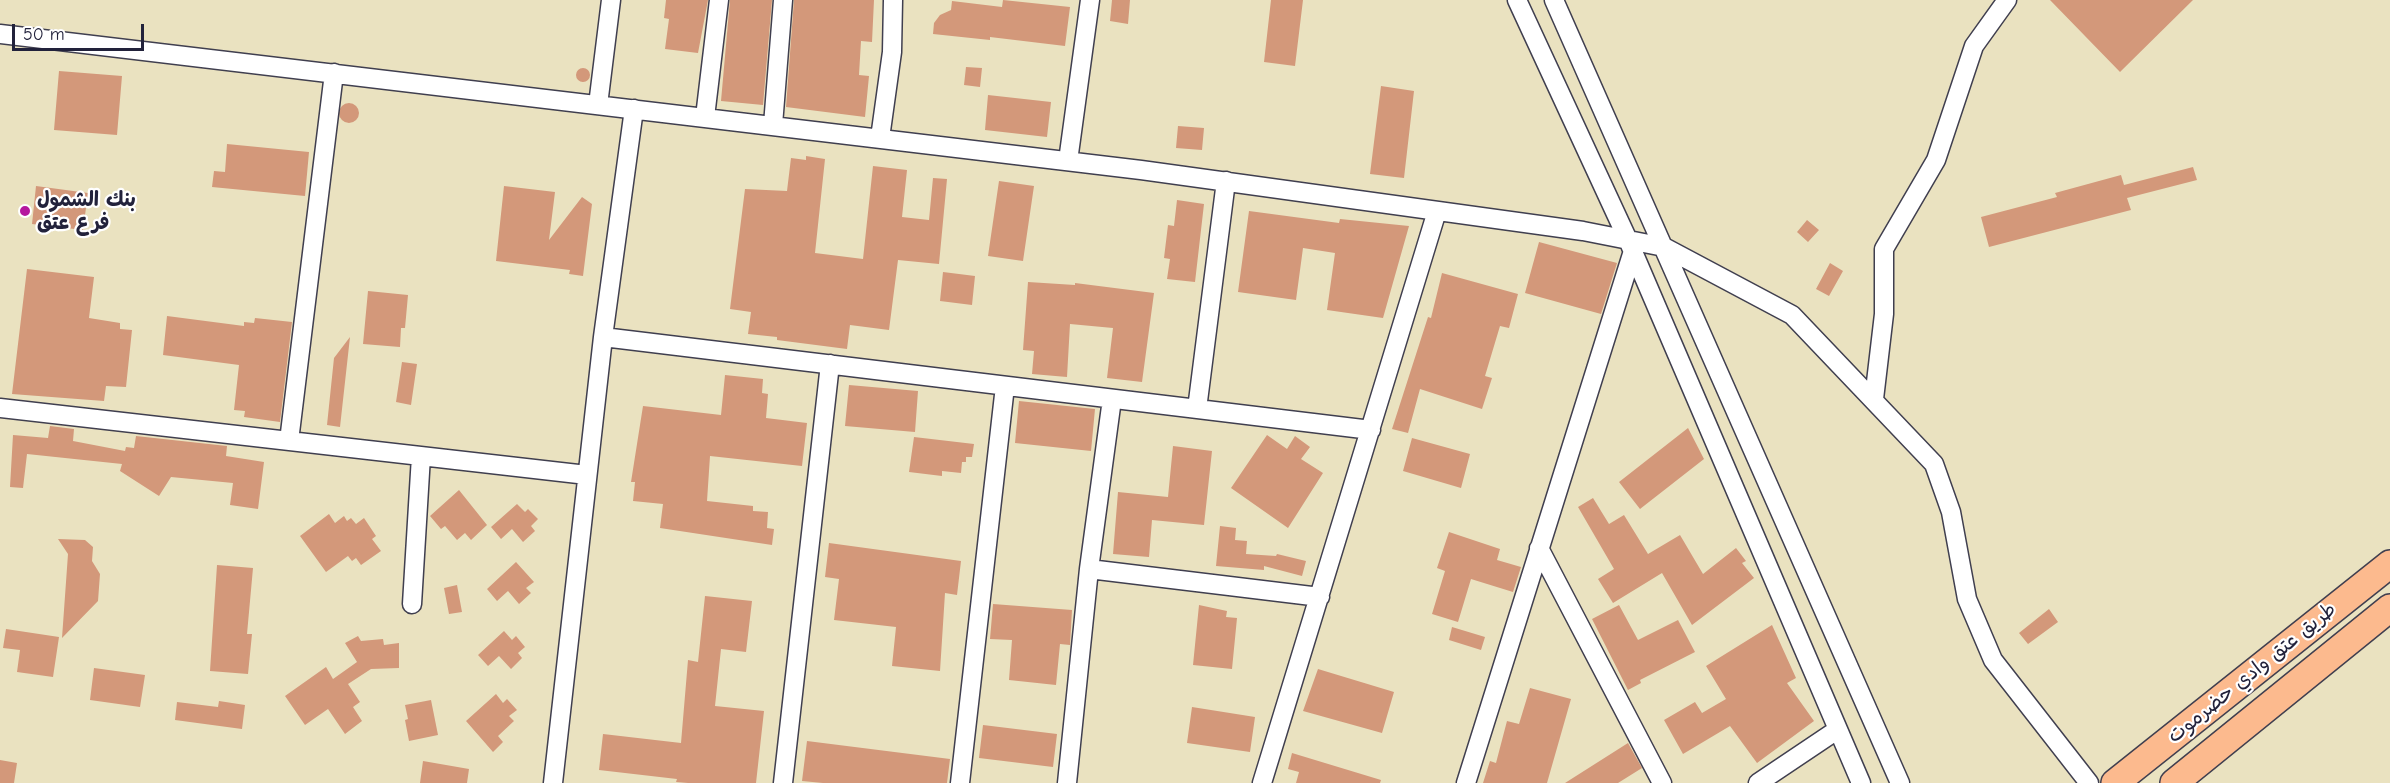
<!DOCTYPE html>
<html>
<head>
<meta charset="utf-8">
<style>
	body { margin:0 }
	#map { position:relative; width:2390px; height:783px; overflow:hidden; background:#eae2c0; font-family:"Comic Neue",sans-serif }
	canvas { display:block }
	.scale { position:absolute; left:12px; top:24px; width:132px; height:27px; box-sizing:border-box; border:3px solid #22223b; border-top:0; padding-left:8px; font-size:18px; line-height:21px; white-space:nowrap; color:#22223b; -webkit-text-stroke:4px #fff; paint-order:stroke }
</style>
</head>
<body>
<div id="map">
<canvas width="2390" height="783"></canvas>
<div class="scale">50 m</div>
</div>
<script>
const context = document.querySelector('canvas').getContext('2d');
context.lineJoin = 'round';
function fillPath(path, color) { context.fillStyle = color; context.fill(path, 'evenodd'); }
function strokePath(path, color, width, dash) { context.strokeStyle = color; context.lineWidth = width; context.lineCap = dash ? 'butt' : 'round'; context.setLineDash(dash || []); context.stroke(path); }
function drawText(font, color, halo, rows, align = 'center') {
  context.font = font + ' "Comic Neue","Playpen Sans Arabic",sans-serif'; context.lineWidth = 4.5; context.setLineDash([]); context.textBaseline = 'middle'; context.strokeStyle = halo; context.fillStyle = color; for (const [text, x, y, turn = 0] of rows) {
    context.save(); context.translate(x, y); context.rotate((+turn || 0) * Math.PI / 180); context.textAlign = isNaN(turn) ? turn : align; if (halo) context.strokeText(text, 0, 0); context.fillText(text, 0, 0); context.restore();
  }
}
fillPath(new Path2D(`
	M666,0H708L698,53L665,49L669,19L664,18Z
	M730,0H772L763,105L721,101Z
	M794,0H874L872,42L861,41L859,75L869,76L865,117L786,107Z
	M1003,0L1070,7L1065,46L990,37V40L933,34L934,23L940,15L951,10L952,1L1002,7Z
	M1112,0H1130L1128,24L1110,21Z
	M1271,0H1303L1295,66L1264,62Z
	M2050,0H2193L2120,72Z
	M966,67L982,68L980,87L964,85Z
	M576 75a7 7 0 1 1 14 0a7 7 0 1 1-14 0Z
	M59,71L122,76L117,135L54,130Z
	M1381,86L1414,91L1404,178L1370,174Z
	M988,95L1051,102L1047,137L985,130Z
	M339 113a10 10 0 1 1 20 0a10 10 0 1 1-20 0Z
	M1178,126L1204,128L1202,150L1176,148Z
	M227,144L309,152L305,196L212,187L214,171L225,172Z
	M806,156L825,159L815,253L863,259L873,166L907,170L902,217L929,220L933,178L947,179L939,264L898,260L889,330L850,325L847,349L777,340V337L748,334L751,312L730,309L745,189L787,191L791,158L806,160Z
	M2193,167L2197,180L2127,198L2131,210L1989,247L1981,217L2057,197L2055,193L2121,175L2124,185Z
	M999,181L1034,186L1023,261L988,256Z
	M36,186L88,193L83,230L32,224Z
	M504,186L555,192L549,240L582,197L592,204L583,276L569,274L570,270L496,261Z
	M1177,200L1204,204L1195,282L1167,279L1170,259L1164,258L1168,225L1174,226Z
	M1249,211L1339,223L1340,219L1409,226L1383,318L1327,310L1335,253L1303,248L1296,300L1238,292Z
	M1807,220L1819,230L1808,242L1797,232Z
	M1539,242L1617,263L1601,314L1525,293Z
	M1830,263L1843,271L1829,296L1816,289Z
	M27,269L94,277L89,318L120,323V329L132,330L126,387L106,386L104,401L12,394Z
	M943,272L975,276L972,305L940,301Z
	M1442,273L1518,294L1509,328L1500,326L1485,376L1492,378L1482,409L1420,389L1408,433L1392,429L1428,317L1431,318Z
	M1028,282L1075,285V283L1154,293L1142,382L1107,378L1113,328L1070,324L1067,377L1032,374L1034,351L1023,350Z
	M368,291L408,295L405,328H401L400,347L363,344Z
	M167,316L244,326V322L254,323L255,318L292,322L280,422L244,417L245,411L234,410L239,365L163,355Z
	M350,337L340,427L327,425L334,358Z
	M402,362L417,364L411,405L396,402Z
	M725,375L763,379L762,393L768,394L766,418L807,423L802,466L710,456L707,501L753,506V511L768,512L767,528L774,529L772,545L660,528L663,504L633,501L635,482H631L643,406L721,415Z
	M849,385L918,391L915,432L845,426Z
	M1019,401L1095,409L1091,451L1015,443Z
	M50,426L74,429L73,441L125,451L126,447L134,448L136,436L227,446L226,456L264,462L258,509L230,505L233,483L171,477L159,496L120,471L122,464L27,454L23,488L10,487L13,435L48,438Z
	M1688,428L1704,459L1640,509L1619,482Z
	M1267,435L1287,449L1295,436L1310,447L1301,459L1323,473L1288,528L1231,488Z
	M914,437L974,444L972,457H966V462H962L961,473L942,471V476L909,472Z
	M1412,438L1470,454L1461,488L1403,471Z
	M1173,446L1212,451L1204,525L1152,520L1149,557L1113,554L1118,492L1168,497Z
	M459,490L487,525L471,540L465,533L457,540L445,526L441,529L430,516Z
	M1593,498L1609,524L1624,515L1648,554L1680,535L1703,574L1736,548L1746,561L1742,563L1754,578L1692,625L1662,573L1613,603L1598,579L1614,569L1578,507Z
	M517,504L525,512L528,509L538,519L531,526L535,531L523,542L512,529L501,539L491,527Z
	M329,514L335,523L344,516L347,521L351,518L356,524L364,518L376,536L372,539L381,551L361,565L356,558L352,561L348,556L326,572L300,536Z
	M1220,526L1236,528L1235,540L1247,541L1246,554L1276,556L1277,554L1306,561L1302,576L1264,566V570L1216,566Z
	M1449,532L1500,549L1497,560L1521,567L1513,592L1471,579L1458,622L1432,614L1445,571L1437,568Z
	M58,539L85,540L93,547L92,561L100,574L98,601L62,638L68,554Z
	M829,543L961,561L957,595L945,593L940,671L892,666L896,627L834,620L839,579L825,577Z
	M516,562L534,582L526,588L531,593L519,604L508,591L497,601L487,589Z
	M217,565L253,568L247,634H252L248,674L210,671Z
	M457,585L462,612L449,614L444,588Z
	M705,596L752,601L746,652L721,649L715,706L764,711L756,783H688L676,782L677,779L599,770L603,734L681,743L688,660L698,662Z
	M993,604L1072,610L1070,645L1060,644L1056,685L1009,680L1012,640L990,639Z
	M1199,605L1227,611L1226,617L1237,618L1232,669L1193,665Z
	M1619,605L1638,640L1678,620L1695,652L1640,680L1641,683L1628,690L1592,619Z
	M2049,609L2058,622L2028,644L2019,633Z
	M1772,625L1796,678L1787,683L1814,721L1757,763L1730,726L1683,754L1664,720L1695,702L1702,713L1726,699L1706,666Z
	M1452,627L1485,637L1481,650L1449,640Z
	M6,629L59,637L53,677L17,672L20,650L3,648Z
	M504,631L512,640L516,636L525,647L518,653L522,658L511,669L499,656L488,666L478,655Z
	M358,636L361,641L383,639L384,645L399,643V668L371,669L348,684L360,702L353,707L362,721L345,734L328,709L305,725L285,696L326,667L333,679L357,662L345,643Z
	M94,668L145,675L140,707L90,700Z
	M1318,669L1394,692L1382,733L1303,711Z
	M1530,688L1571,699L1547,783H1483L1490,761L1496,763L1507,721L1519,724Z
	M496,694L503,703L507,699L517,710L509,716L514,721L498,736L503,742L493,752L466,721Z
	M431,700L438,735L409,741L405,720L408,719L405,705Z
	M219,701L245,705L242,729L175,720L177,702L218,707Z
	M1192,707L1255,717L1250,752L1187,743Z
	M983,725L1057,734L1053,767L979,758Z
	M807,741L950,759L947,783H823L802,781Z
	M1628,743L1642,768L1618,783H1565Z
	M1292,753L1381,780L1380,783H1296L1299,772L1288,769Z
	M0,760L17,763L14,783H0Z
	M423,761L469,769L467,783H420Z`), '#d3987a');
const street = new Path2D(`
	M1517,0L1628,240L1861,783
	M1554,0L1900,783
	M0,34L1141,170L1583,231L1664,247L1792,315L1934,464L1951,512L1967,599L1993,660L2089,783
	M598,105L611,0
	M705,117L719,0
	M773,125L783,0
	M880,138L892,52L893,0
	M1068,161L1090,0
	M603,337L1371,430
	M1874,399L1884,314V249L1936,160L1974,46L2007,0
	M0,408L587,475
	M1197,409L1226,181
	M289,441L334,73
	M1539,548L1662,783
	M1089,569L1320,597
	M412,604L421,456
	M553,783L603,337L634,109
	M783,783L830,364
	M960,783L1005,386
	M1067,783L1089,569L1112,399
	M1262,783L1437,211
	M1466,783L1633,251
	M1758,783L1837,730`);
const primary = new Path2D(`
	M2115,783L2390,564
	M2174,783L2390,608`);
strokePath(street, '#403f4f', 21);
strokePath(primary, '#403f4f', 30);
strokePath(street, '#fff', 18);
strokePath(primary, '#fcba8e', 27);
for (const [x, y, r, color] of [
	[25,211,6,"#b5179e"]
]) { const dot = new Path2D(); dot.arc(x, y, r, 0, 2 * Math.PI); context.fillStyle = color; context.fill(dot); strokePath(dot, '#fff', 2); }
drawText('bold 20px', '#22223b', '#fff', [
	["بنك الشمول",37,200],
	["فرع عتق",37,223]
], 'left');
drawText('20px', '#22223b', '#fff', [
	["طريق عتق وادي حضرموت",2252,673,-39]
]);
</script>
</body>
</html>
